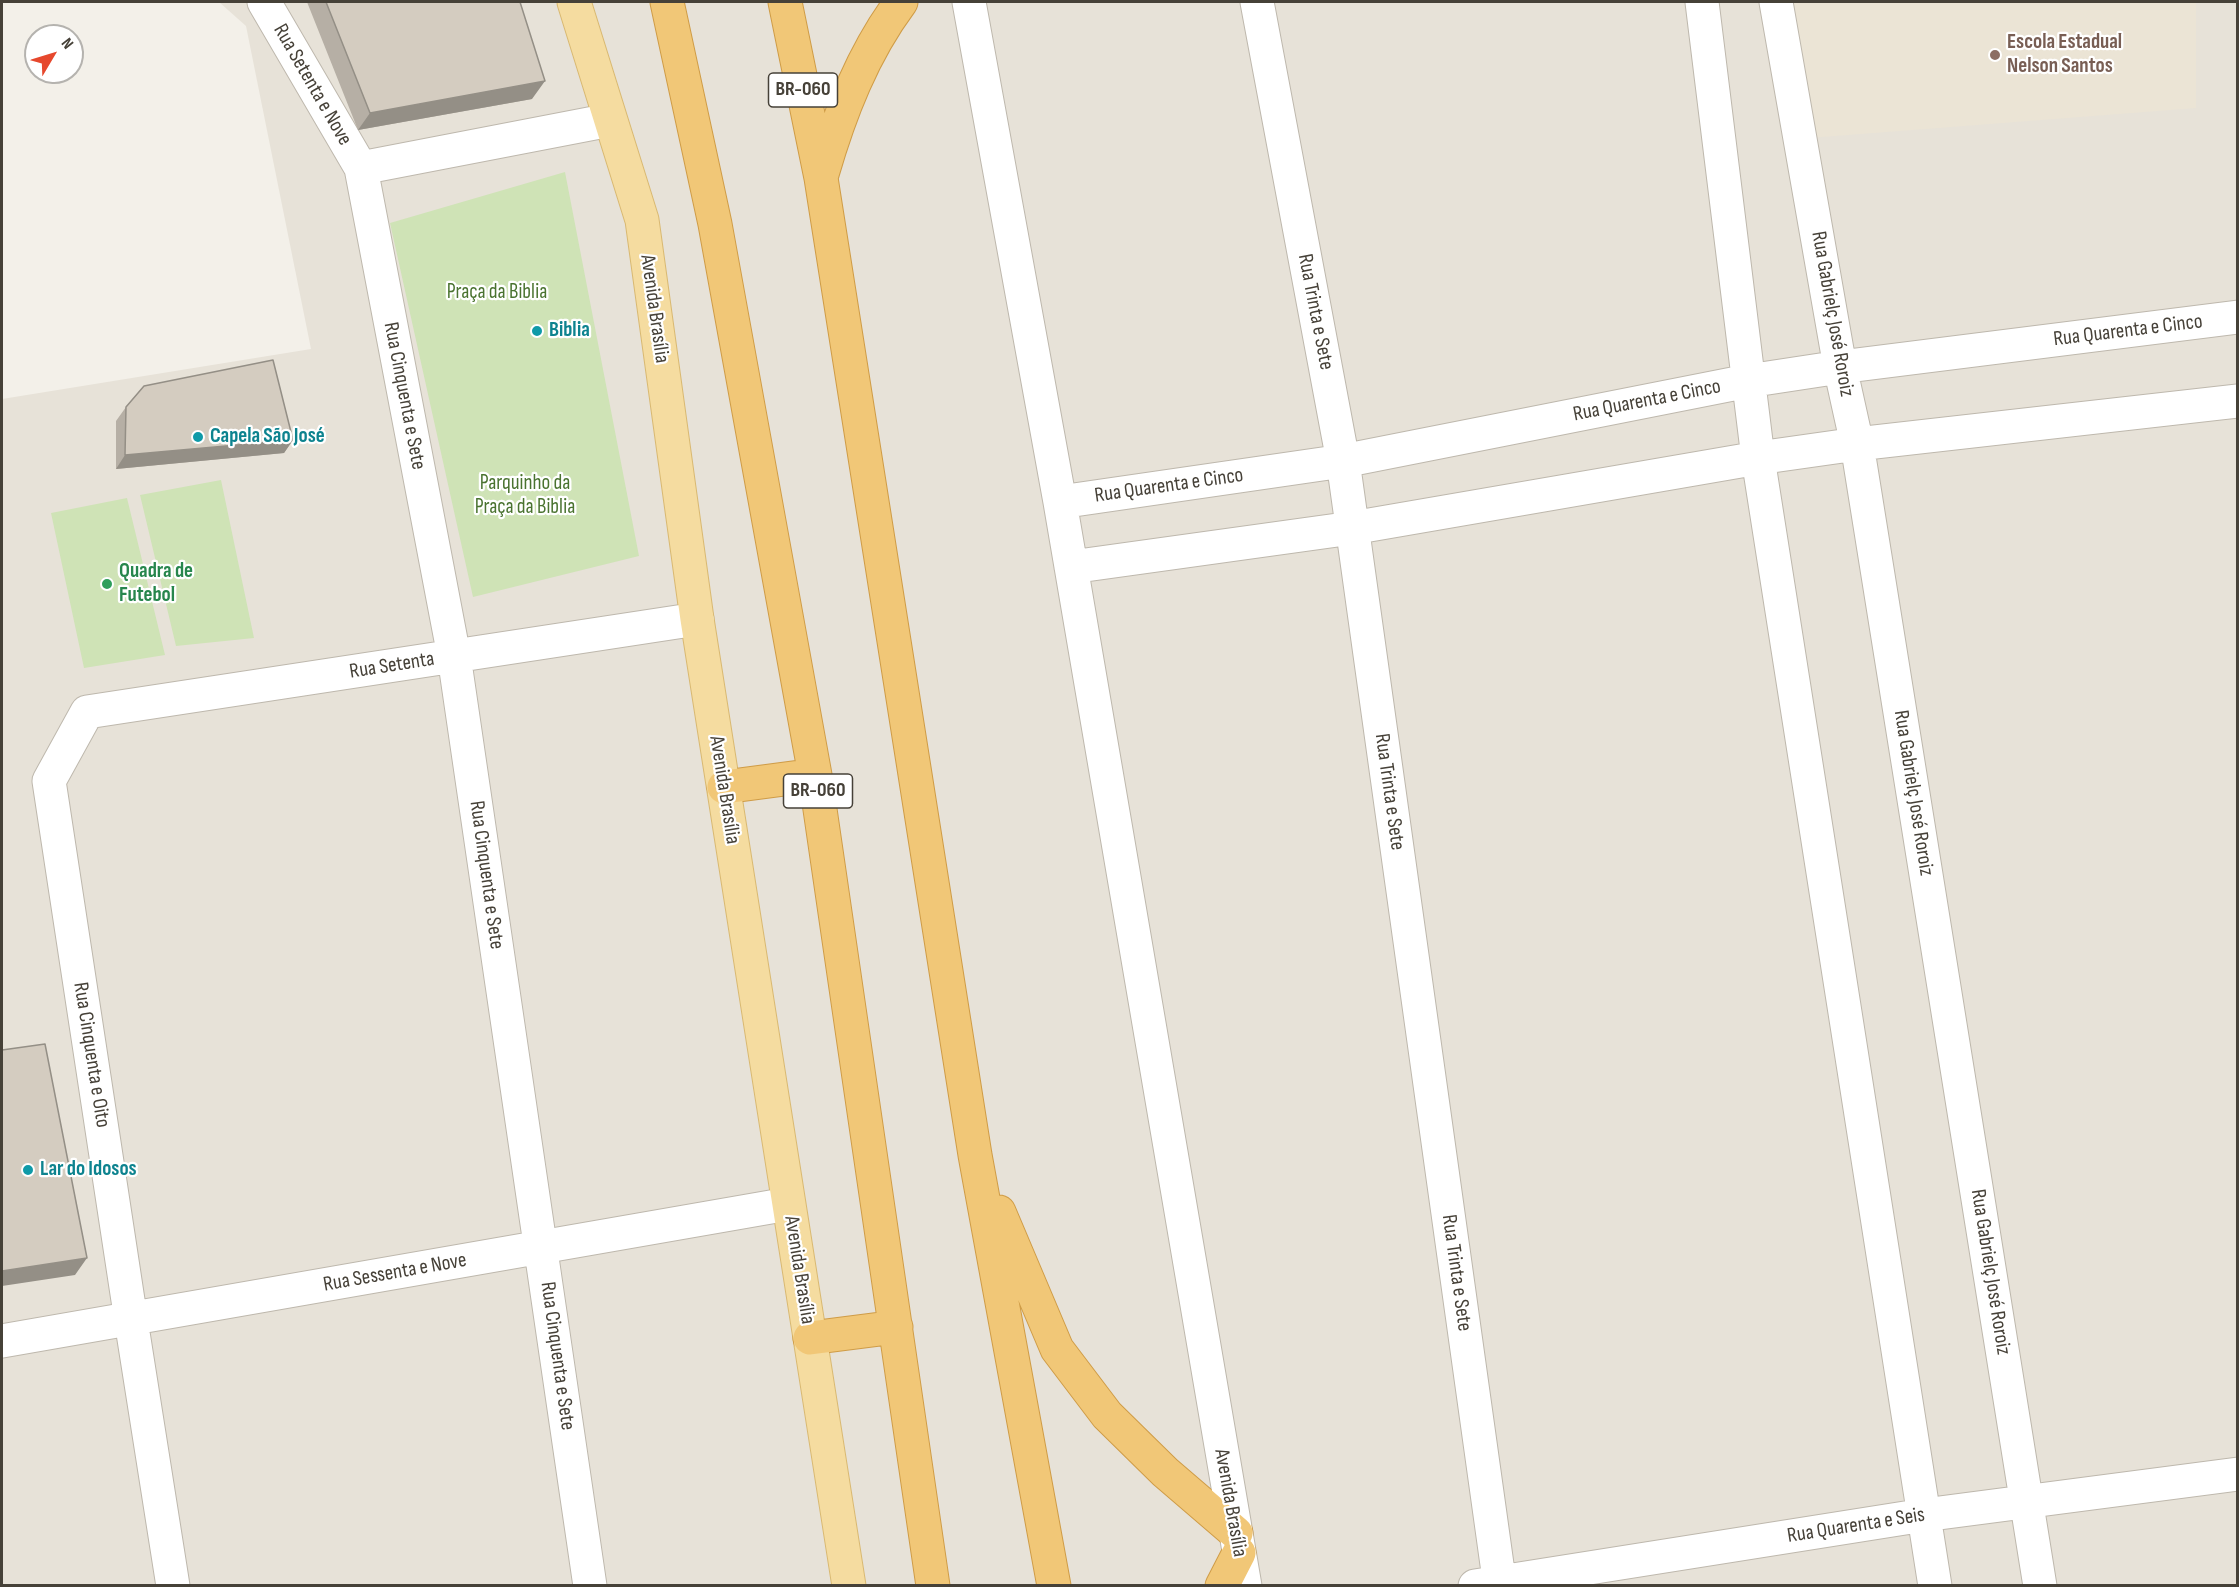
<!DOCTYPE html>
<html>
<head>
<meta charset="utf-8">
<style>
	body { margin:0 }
	#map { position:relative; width:2239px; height:1587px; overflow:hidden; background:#f3f0e9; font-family:"Sofia Sans Condensed",sans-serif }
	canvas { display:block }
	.frame { position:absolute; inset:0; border:3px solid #464138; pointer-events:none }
	.north { position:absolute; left:24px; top:24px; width:60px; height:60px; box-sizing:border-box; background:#fff; border:2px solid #b5b3af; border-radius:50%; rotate:52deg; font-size:16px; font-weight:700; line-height:24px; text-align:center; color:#464138 }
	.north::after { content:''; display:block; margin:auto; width:21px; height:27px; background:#e6482d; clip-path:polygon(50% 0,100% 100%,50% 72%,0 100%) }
</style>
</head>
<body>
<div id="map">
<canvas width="2239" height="1587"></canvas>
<div class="frame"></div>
<div class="north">N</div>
</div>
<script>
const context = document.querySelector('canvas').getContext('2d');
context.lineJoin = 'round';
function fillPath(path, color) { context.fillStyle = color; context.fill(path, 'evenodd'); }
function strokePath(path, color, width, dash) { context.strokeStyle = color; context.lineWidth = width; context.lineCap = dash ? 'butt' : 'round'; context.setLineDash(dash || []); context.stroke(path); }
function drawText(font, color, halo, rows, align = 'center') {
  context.font = font + ' "Sofia Sans Condensed",sans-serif'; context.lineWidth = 4.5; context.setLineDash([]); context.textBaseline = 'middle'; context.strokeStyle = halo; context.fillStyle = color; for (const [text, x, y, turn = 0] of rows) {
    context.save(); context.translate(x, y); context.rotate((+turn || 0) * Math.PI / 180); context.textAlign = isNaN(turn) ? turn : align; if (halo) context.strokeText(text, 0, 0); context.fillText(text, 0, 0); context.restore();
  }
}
fillPath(new Path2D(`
	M219,2H2237V1585L2,1586V399L311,349L246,26Z`), '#e7e2d8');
fillPath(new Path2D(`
	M1785,2H2196V108L1809,138Z`), '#ebe4d5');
fillPath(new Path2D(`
	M565,172L639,556L473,597L390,223Z
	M221,480L254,638L176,646L140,495Z
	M127,498L165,655L84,668L51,513Z`), '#cfe3b6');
const minor = new Path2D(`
	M264,2L361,168L454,656L590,1586
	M969,2L1060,502L1245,1586
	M1257,2L1343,461L1500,1586
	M1702,2L1758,458L1935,1586
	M1776,2L1840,367L1857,444L2040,1586
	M361,168L610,120
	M1060,502L1343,461L1748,381L1840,367L2238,317
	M1071,567L1352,528L1758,458L1857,444L2238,401
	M2,1341L788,1204
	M173,1586L131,1320L49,781L87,712L697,619
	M1475,1586L1924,1515L2238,1474`);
const major = new Path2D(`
	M574,2L642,220L697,619L849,1586`);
const highway = new Path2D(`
	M667,2L715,224L815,775L933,1586
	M785,2L821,178L975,1155L1054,1586
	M822,174C840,112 863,53 901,2
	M724,787L815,775
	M999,1212L1057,1349L1107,1415L1165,1472L1236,1533
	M810,1338L896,1327
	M1222,1586L1239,1553`);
strokePath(minor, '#beb8ad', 35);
strokePath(major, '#d9b972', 35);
strokePath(highway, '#cf9c47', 35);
strokePath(minor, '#fff', 33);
strokePath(major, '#f5dca0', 33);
strokePath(highway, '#f1c777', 33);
fillPath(new Path2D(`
	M307,2H520L532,99L358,130Z
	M126,407L293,440L284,453L116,469V421Z`), '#b6afa5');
fillPath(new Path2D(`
	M545,81L532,99L358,130L370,113Z
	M293,440L284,453L116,469L125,455Z
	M87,1258L75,1275L2,1286V1271Z`), '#948f86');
const building = new Path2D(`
	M326,2H520L545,81L370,113Z
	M273,360L293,440L125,455L126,407L144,386Z
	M45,1044L87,1258L2,1271V1050Z`);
fillPath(building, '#d4ccc0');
strokePath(building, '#948f86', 1.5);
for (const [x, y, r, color] of [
	[1995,55,6,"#8d6e63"],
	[537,331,6,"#0f9aa8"],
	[198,437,6,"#0f9aa8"],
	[107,584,6,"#2e9e5b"],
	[28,1170,6,"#0f9aa8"]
]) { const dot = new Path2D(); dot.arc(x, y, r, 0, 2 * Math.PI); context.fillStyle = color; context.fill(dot); strokePath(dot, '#fff', 2); }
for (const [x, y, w] of [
	[803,90,69],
	[818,791,69]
]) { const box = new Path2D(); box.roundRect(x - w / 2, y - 17, w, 34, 4.5); context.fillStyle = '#fff'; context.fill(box); strokePath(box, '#464138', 1.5); }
drawText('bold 20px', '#464138', null, [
	["BR-060",803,90],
	["BR-060",818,791]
]);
drawText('bold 21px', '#785e54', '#fff', [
	["Escola Estadual",2007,43],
	["Nelson Santos",2007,67]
], 'left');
drawText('21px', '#464138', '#fff', [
	["Rua Setenta e Nove",312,85,60],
	["Avenida Brasília",654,309,82],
	["Rua Trinta e Sete",1315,312,79],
	["Rua Gabrielç José Roroiz",1832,314,80],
	["Rua Quarenta e Cinco",2128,331,-7],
	["Rua Cinquenta e Sete",404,396,79],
	["Rua Quarenta e Cinco",1647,401,-11],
	["Rua Quarenta e Cinco",1169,486,-8],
	["Rua Setenta",392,666,-9],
	["Avenida Brasília",724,790,81],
	["Rua Trinta e Sete",1389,792,82],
	["Rua Gabrielç José Roroiz",1913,793,81],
	["Rua Cinquenta e Sete",486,875,82],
	["Rua Cinquenta e Oito",91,1055,81],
	["Avenida Brasília",799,1270,81],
	["Rua Gabrielç José Roroiz",1990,1272,81],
	["Rua Sessenta e Nove",395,1273,-10],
	["Rua Trinta e Sete",1456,1273,82],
	["Rua Cinquenta e Sete",557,1356,82],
	["Avenida Brasília",1230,1503,80],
	["Rua Quarenta e Seis",1856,1526,-9]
]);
drawText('21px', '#4a7330', '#fff', [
	["Praça da Biblia",497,293],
	["Parquinho da",525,484],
	["Praça da Biblia",525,508]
]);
drawText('bold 21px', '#0d838f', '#fff', [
	["Biblia",549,331],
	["Capela São José",210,437],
	["Lar do Idosos",40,1170]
], 'left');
drawText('bold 21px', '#27864d', '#fff', [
	["Quadra de",119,572],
	["Futebol",119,596]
], 'left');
</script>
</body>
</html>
